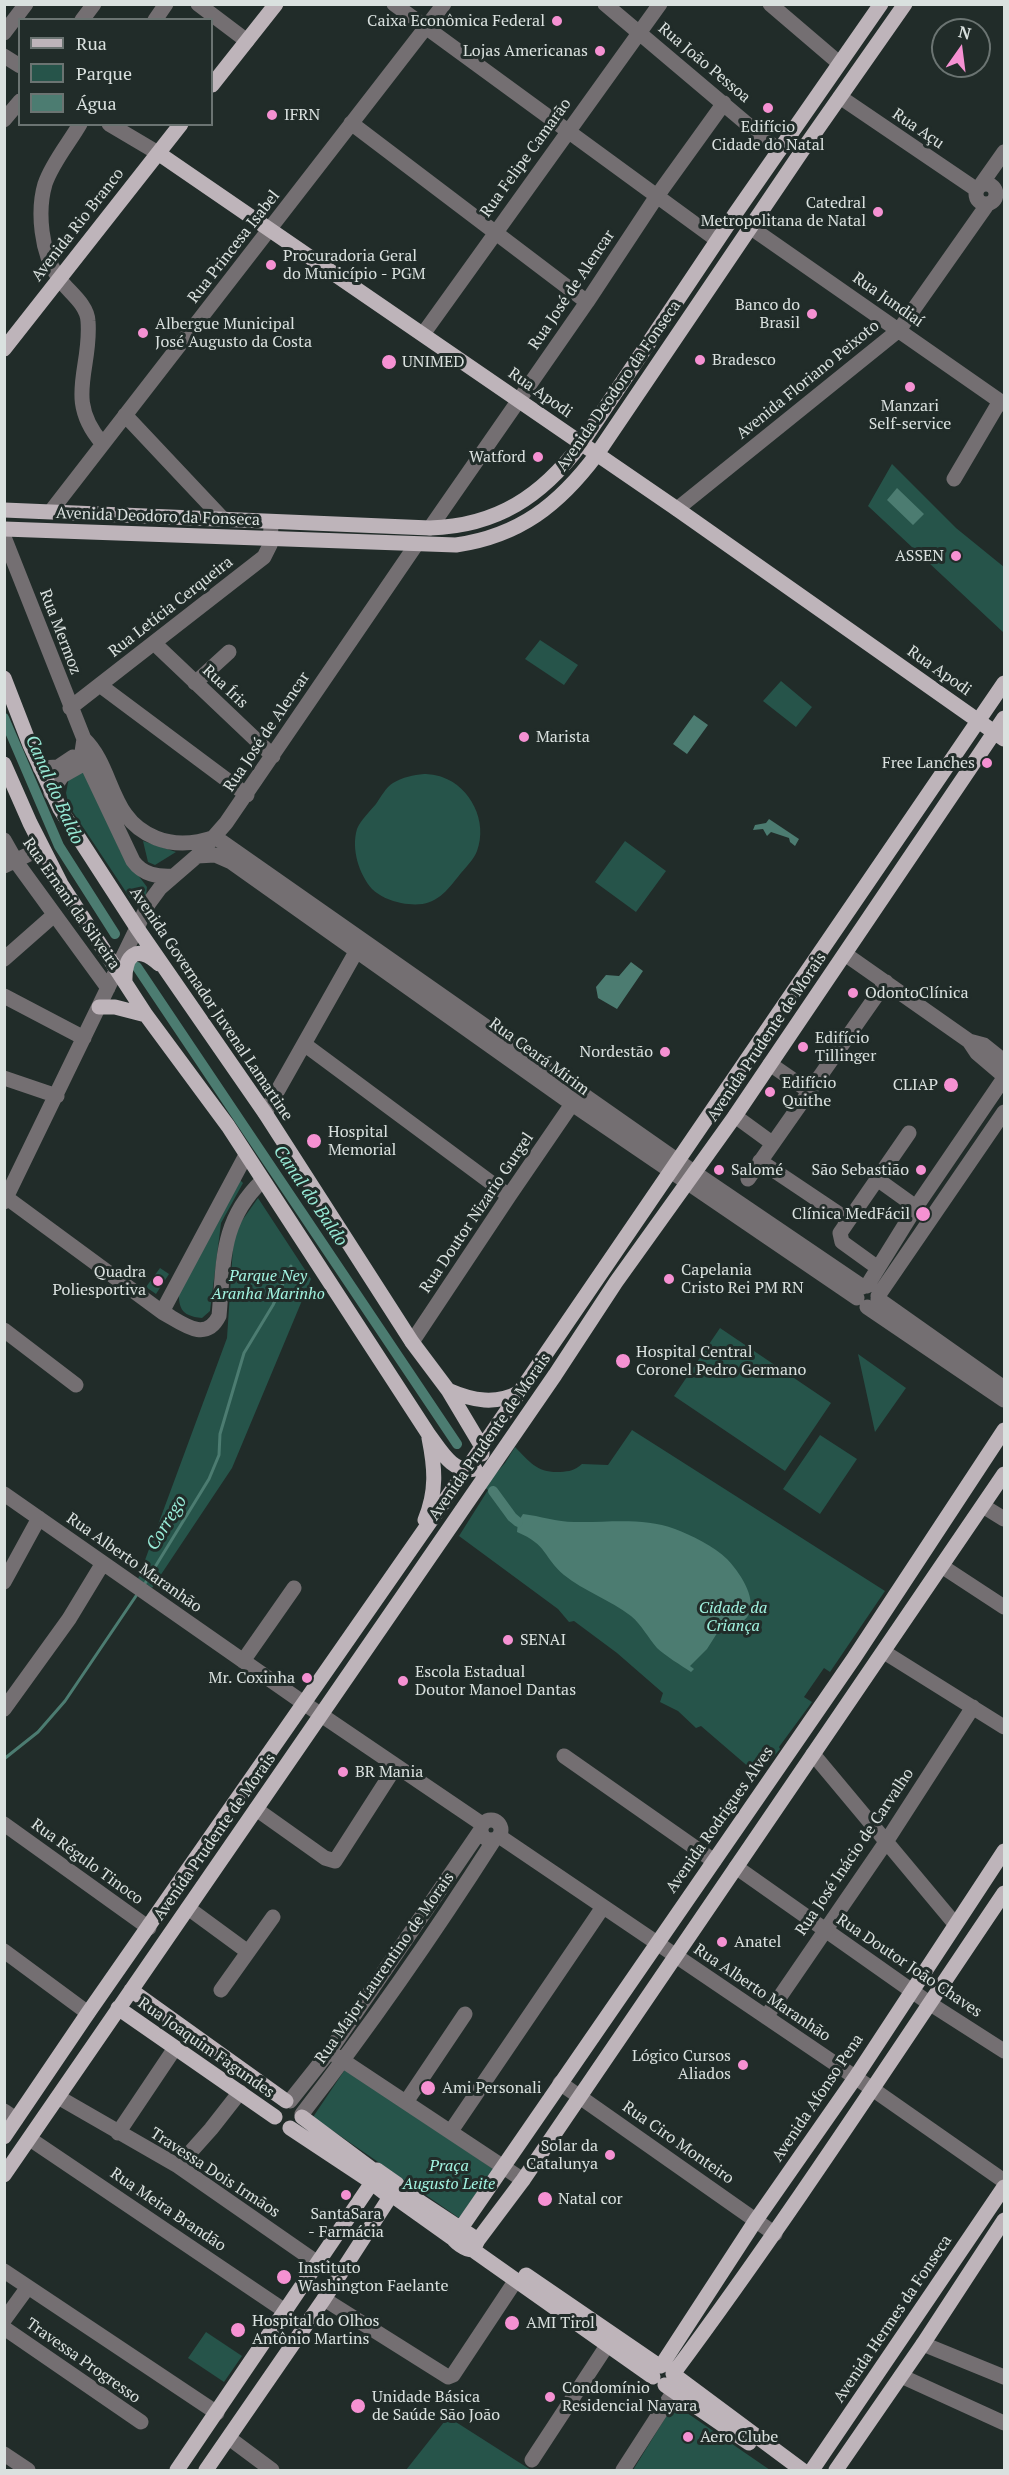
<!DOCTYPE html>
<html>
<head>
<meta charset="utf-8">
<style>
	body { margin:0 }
	#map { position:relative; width:1009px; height:2475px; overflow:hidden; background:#212c29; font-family:"PT Serif",serif }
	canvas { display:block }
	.frame { position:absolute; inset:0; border:6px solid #dae1df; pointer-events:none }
	.legend { position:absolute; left:18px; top:18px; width:195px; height:108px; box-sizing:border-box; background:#212c29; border:2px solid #6b7472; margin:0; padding:8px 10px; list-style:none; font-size:18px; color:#dae1df }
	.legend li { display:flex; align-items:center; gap:12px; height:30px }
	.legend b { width:30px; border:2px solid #6b7472 }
	.north { position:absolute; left:931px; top:18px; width:60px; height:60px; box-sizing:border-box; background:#212c29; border:2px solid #6b7472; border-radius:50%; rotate:14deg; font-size:16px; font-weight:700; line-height:24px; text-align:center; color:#dae1df }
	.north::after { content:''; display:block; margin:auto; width:21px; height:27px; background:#f591d2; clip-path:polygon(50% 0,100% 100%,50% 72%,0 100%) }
</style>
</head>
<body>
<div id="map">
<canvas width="1009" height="2475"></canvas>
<div class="frame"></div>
<ul class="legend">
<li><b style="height:8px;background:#beb4ba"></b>Rua</li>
<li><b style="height:16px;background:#26544a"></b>Parque</li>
<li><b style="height:16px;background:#4c7c71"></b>Água</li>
</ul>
<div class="north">N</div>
</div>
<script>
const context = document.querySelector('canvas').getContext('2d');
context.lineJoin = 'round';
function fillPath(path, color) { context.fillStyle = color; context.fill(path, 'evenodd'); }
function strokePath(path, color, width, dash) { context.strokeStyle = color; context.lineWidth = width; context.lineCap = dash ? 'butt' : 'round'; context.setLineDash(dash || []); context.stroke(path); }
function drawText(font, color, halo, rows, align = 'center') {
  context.font = font + ' "PT Serif",serif'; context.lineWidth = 6; context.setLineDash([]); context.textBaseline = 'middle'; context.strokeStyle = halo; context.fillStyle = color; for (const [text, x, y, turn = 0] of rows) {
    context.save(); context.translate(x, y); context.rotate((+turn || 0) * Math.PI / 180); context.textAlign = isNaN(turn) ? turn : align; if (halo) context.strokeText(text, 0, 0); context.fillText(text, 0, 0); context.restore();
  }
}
fillPath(new Path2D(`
	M892,464L956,528L1004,567V633L868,506Z
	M540,640L578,665L564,685L525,659Z
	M781,681L812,707L796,727L763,701Z
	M89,770L120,851L147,887L146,896L139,902L130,898L69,806L66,793L69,777Z
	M424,774C429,774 437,775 442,777C471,787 488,822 477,851C474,859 466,867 461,873C443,896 433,909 401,903C391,901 379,896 372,889C359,874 351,849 357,829C360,821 370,811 376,804C381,797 386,787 393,783C403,777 413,775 424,774Z
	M143,841L176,852L155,865L148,862Z
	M625,841L666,871L636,912L595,882Z
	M240,1180L243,1183L221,1223L210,1311L202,1318C180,1316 178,1307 179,1286Z
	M258,1198L311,1279L232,1468L152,1588L138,1579L227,1338L234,1232Z
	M160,1268L169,1274L156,1294L146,1287Z
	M720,1328L831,1403L785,1471L674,1396Z
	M858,1354L906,1388L875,1432Z
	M632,1430L885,1591L830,1672L824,1668L804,1697L812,1702L779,1747L780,1749L758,1775L701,1726L696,1728L678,1711L660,1702L663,1693L617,1653L574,1621L569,1622L558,1609L459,1536L488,1490L484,1487L505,1463L515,1447C530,1462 537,1473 560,1472C570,1471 574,1471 582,1464L608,1465Z
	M820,1435L857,1459L820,1514L783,1489Z
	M346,2068L493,2169L459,2218L313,2117Z
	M206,2332L242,2356L224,2382L188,2358Z
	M674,2404L770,2470H633Z
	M448,2417L531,2470H406Z`), '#26544a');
fillPath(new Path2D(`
	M897,488L924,514L913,525L887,500Z
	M694,715L708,725L687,754L673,744Z
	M769,819L799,839L795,846L790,842L789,838L771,832L767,836L763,829L753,830L755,825L766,823Z
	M631,962L643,971L617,1009L598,998L596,987L606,975L619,976Z
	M523,1514C540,1516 557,1522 574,1522C607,1523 642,1517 675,1529C691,1535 714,1546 727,1559C749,1582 770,1625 721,1627L707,1649L690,1666L694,1669L691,1672C682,1666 664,1655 657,1648C648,1638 642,1625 631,1616C610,1600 584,1591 564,1575C543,1557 548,1545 517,1532L518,1522Z`), '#4c7c71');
strokePath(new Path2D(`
	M144,1585L209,1479L219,1455L220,1434L244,1353L273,1305L291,1266
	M4,1759L38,1732L65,1701L138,1593`), '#4c7c71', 3);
strokePath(new Path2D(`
	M4,718L59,846L115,934
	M137,967L457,1444
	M493,1491L512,1517L518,1522`), '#4c7c71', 10);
strokePath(new Path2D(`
	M198,4L247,41
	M394,4L717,240
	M605,4L779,151
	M770,4L839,63
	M82,20L94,4
	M155,20L166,4
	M4,33L26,4
	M4,56L20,66
	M840,97L977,190
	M4,120L20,101
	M351,123L587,302
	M80,124C69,143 52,163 45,184C37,211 41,253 58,277C67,291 87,303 88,321C92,369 64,399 102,443
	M109,124L158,153
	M976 194a10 10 0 1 1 20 0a10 10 0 1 1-20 0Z
	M980,186L1004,152
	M750,227L1004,404
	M423,334L660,4
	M125,415L222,518
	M954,479L1000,401
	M677,509L899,330L987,205
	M51,511L444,4
	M430,528L587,302L657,196L724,103
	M4,537L84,739C115,769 108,819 156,838C176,846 195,844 215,837
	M154,643L273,756
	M195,683L229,652
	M101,686L247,795
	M70,708L264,557L270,545L271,526
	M84,739L82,752L86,762L133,861C143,875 158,877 174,876
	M40,768L58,767L73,757
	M51,793L62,776L94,758
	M215,837L695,1173L863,1287
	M4,840L17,863L108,988
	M197,856L215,855L231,862L572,1104L857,1298
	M4,866L42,848
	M845,954L969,1041L984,1045L1004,1061
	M4,959L54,915
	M4,996L84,1038
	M969,1041L977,1053L1004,1076
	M304,1044L509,1196
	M770,1064L809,1091
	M4,1078L57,1096
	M265,1113L361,943
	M735,1116L772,1143
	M760,1161L848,1220
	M748,1179L886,982
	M877,1179L916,1207
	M7,1198L162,1312C181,1322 205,1344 219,1316C224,1263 220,1221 262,1181
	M4,1202L149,903L160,888L197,856L226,823L416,545
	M878,1268L842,1242L840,1233L909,1133
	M867,1286L916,1207L1004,1078
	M878,1296L1004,1112
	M878,1299L1004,1388
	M867,1307L1004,1400
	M162,1312L246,1155
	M4,1330L76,1385
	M412,1342L509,1196L572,1104
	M4,1494L305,1704L482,1824
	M983,1506L1004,1519
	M943,1567L1004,1607
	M4,1582L39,1518
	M884,1652L1004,1727
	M243,1661L294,1588
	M4,1709L69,1619L103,1563
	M813,1754L955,1924
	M564,1756L714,1861
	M256,1809L325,1858L335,1861L396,1766
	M481 1830a10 10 0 1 1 20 0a10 10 0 1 1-20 0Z
	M4,1824L149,1928
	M499,1836L871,2088L1004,2181
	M736,1867L929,2003L1004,2051
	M188,1908L248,1952
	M4,1951L88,2013
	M221,1990L273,1917
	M766,2017L886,1842L973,1707
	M336,2056L523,2180
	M560,2083L775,2234
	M58,2097L178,2166L319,2264
	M290,2101L329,2052L480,1831
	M406,2102L465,2014
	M4,2111L16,2119
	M302,2114C370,2026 434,1934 494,1840
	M451,2131L603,1907
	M118,2133L175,2048
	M30,2139L285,2311
	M178,2166L211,2129L240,2092
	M4,2271L217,2413
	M324,2299L448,2377L453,2375L516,2280
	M4,2320L28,2287
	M4,2328L141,2422
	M923,2344L1004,2377
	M901,2376L1004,2423
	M229,2438L272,2470
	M4,2454L28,2470
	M532,2460L608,2344
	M623,2470L674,2391`), '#746f72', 15);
strokePath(new Path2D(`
	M212,85L276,4
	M158,153L677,509L1004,739
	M4,349L181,124
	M4,510L430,528C497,526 542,496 581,444L735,214L881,4
	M4,529L456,545C519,536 559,505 597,454L802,151L905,4
	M4,678L30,745L60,809L137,928L265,1113L412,1342L448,1390L482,1447V1454
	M4,764L30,823L61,884L146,1015L228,1126L429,1435C441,1451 453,1474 475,1469
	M125,982C124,956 136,943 159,964
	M99,1007H115L146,1015
	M448,1390C473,1401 496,1405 520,1392
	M425,1520C437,1491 435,1468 429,1438
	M131,1990L286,2101
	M118,2008L275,2117
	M302,2117L373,2170
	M290,2128L367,2179
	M4,2137L88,2013L487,1440L1004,683
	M4,2175L555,1375L616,1282L735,1116L1004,718
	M399,2188L396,2195L390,2197L367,2179L373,2170H377L397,2184L399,2188L478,2240L473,2250C465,2250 454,2242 451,2235L457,2228
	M393,2196L452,2238
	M461,2228L854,1658L1004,1430
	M478,2240L523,2180L1004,1474
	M473,2250L653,2377
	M526,2275L659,2366
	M661,2366L756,2220L855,2078L1004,1851
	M673,2374C789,2218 895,2054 1004,1893
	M673,2374L802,2470
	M665,2385L749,2443
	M177,2470L371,2184
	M206,2470L324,2299L390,2197
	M812,2470L1004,2187
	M836,2470L923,2344L1004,2220`), '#beb4ba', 15);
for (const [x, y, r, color] of [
	[557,21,6,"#f591d2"],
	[600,51,6,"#f591d2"],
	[768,108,6,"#f591d2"],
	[272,115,6,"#f591d2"],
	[878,212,6,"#f591d2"],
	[271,265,6,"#f591d2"],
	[812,314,6,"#f591d2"],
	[143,333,6,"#f591d2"],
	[700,360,6,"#f591d2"],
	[389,362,8,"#f591d2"],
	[910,387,6,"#f591d2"],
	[538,457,6,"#f591d2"],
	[956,556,6,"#f591d2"],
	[524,737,6,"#f591d2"],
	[987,763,6,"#f591d2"],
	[853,993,6,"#f591d2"],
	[803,1047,6,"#f591d2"],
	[665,1052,6,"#f591d2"],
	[951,1085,8,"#f591d2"],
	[770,1092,6,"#f591d2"],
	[314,1141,8,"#f591d2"],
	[719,1170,6,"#f591d2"],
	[921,1170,6,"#f591d2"],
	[923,1214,8,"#f591d2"],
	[669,1279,6,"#f591d2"],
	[158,1281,6,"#f591d2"],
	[623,1361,8,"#f591d2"],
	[508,1640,6,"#f591d2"],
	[307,1678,6,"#f591d2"],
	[403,1681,6,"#f591d2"],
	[343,1772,6,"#f591d2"],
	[722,1942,6,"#f591d2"],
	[743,2065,6,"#f591d2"],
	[428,2088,8,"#f591d2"],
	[610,2155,6,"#f591d2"],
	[346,2195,6,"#f591d2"],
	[545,2199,8,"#f591d2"],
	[284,2277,8,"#f591d2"],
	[512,2323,8,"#f591d2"],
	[238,2330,8,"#f591d2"],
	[550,2397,6,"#f591d2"],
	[358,2406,8,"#f591d2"],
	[688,2437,6,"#f591d2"]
]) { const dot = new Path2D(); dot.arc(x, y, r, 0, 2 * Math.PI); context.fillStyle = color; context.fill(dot); strokePath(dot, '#212c29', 2); }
drawText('16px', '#dae1df', '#212c29', [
	["Caixa Econômica Federal",545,21,"right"],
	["Lojas Americanas",588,51,"right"],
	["IFRN",284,115],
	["Edifício",768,127,"center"],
	["Cidade do Natal",768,145,"center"],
	["Catedral",866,203,"right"],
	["Metropolitana de Natal",866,221,"right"],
	["Procuradoria Geral",283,256],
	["do Município - PGM",283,274],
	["Banco do",800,305,"right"],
	["Brasil",800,323,"right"],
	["Albergue Municipal",155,324],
	["José Augusto da Costa",155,342],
	["Bradesco",712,360],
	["UNIMED",402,362],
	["Manzari",910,406,"center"],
	["Self-service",910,424,"center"],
	["Watford",526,457,"right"],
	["ASSEN",944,556,"right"],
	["Marista",536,737],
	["Free Lanches",975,763,"right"],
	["OdontoClínica",865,993],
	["Edifício",815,1038],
	["Tillinger",815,1056],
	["Nordestão",653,1052,"right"],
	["Edifício",782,1083],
	["Quithe",782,1101],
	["CLIAP",938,1085,"right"],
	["Hospital",328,1132],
	["Memorial",328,1150],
	["Salomé",731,1170],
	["São Sebastião",909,1170,"right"],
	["Clínica MedFácil",910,1214,"right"],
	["Capelania",681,1270],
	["Cristo Rei PM RN",681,1288],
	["Quadra",146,1272,"right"],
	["Poliesportiva",146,1290,"right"],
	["Hospital Central",636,1352],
	["Coronel Pedro Germano",636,1370],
	["SENAI",520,1640],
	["Escola Estadual",415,1672],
	["Doutor Manoel Dantas",415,1690],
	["Mr. Coxinha",295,1678,"right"],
	["BR Mania",355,1772],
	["Anatel",734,1942],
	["Lógico Cursos",731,2056,"right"],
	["Aliados",731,2074,"right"],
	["Ami Personali",442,2088],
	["Solar da",598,2146,"right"],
	["Catalunya",598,2164,"right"],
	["Natal cor",558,2199],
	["SantaSara",346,2214,"center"],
	["- Farmácia",346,2232,"center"],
	["Instituto",298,2268],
	["Washington Faelante",298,2286],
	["Hospital do Olhos",252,2321],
	["Antônio Martins",252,2339],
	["AMI Tirol",526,2323],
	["Condomínio",562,2388],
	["Residencial Nayara",562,2406],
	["Unidade Básica",372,2397],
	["de Saúde São João",372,2415],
	["Aero Clube",700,2437]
], 'left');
drawText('16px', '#dae1df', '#212c29', [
	["Rua João Pessoa",704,63,40],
	["Rua Açu",918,129,34],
	["Rua Felipe Camarão",526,158,-54],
	["Avenida Rio Branco",78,225,-52],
	["Rua Princesa Isabel",234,247,-52],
	["Rua José de Alencar",572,290,-56],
	["Rua Jundiaí",888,300,35],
	["Avenida Floriano Peixoto",808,380,-39],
	["Avenida Deodoro da Fonseca",619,386,-55],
	["Rua Apodi",540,393,35],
	["Avenida Deodoro da Fonseca",158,517,2],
	["Rua Letícia Cerqueira",171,607,-38],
	["Rua Mermoz",60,632,69],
	["Rua Apodi",939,671,35],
	["Rua Íris",225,687,43],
	["Rua José de Alencar",267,732,-56],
	["Rua Ernani da Silveira",71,904,55],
	["Avenida Governador Juvenal Lamartine",211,1004,56],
	["Avenida Prudente de Morais",767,1037,-56],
	["Rua Ceará Mirim",539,1057,36],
	["Rua Doutor Nizario Gurgel",477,1213,-56],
	["Avenida Prudente de Morais",490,1437,-55],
	["Rua Alberto Maranhão",134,1563,35],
	["Avenida Rodrigues Alves",720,1820,-55],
	["Avenida Prudente de Morais",215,1837,-55],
	["Rua José Inácio de Carvalho",855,1852,-56],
	["Rua Régulo Tinoco",87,1862,36],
	["Rua Doutor João Chaves",909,1966,34],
	["Rua Major Laurentino de Morais",385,1968,-55],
	["Rua Alberto Maranhão",762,1993,34],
	["Rua Joaquim Fagundes",206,2048,35],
	["Avenida Afonso Pena",818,2098,-56],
	["Rua Ciro Monteiro",678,2143,35],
	["Travessa Dois Irmãos",215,2173,33],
	["Rua Meira Brandão",168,2210,34],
	["Avenida Hermes da Fonseca",893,2319,-56],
	["Travessa Progresso",83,2361,35]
]);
drawText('italic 16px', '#a2f4e1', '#212c29', [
	["Parque Ney",268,1276],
	["Aranha Marinho",268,1294],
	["Cidade da",733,1608],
	["Criança",733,1626],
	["Praça",449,2166],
	["Augusto Leite",449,2184]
]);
drawText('italic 18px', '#98ebd7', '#212c29', [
	["Canal do Baldo",54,790,66],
	["Canal do Baldo",310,1196,56],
	["Corrego",167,1523,-59]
]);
</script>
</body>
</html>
